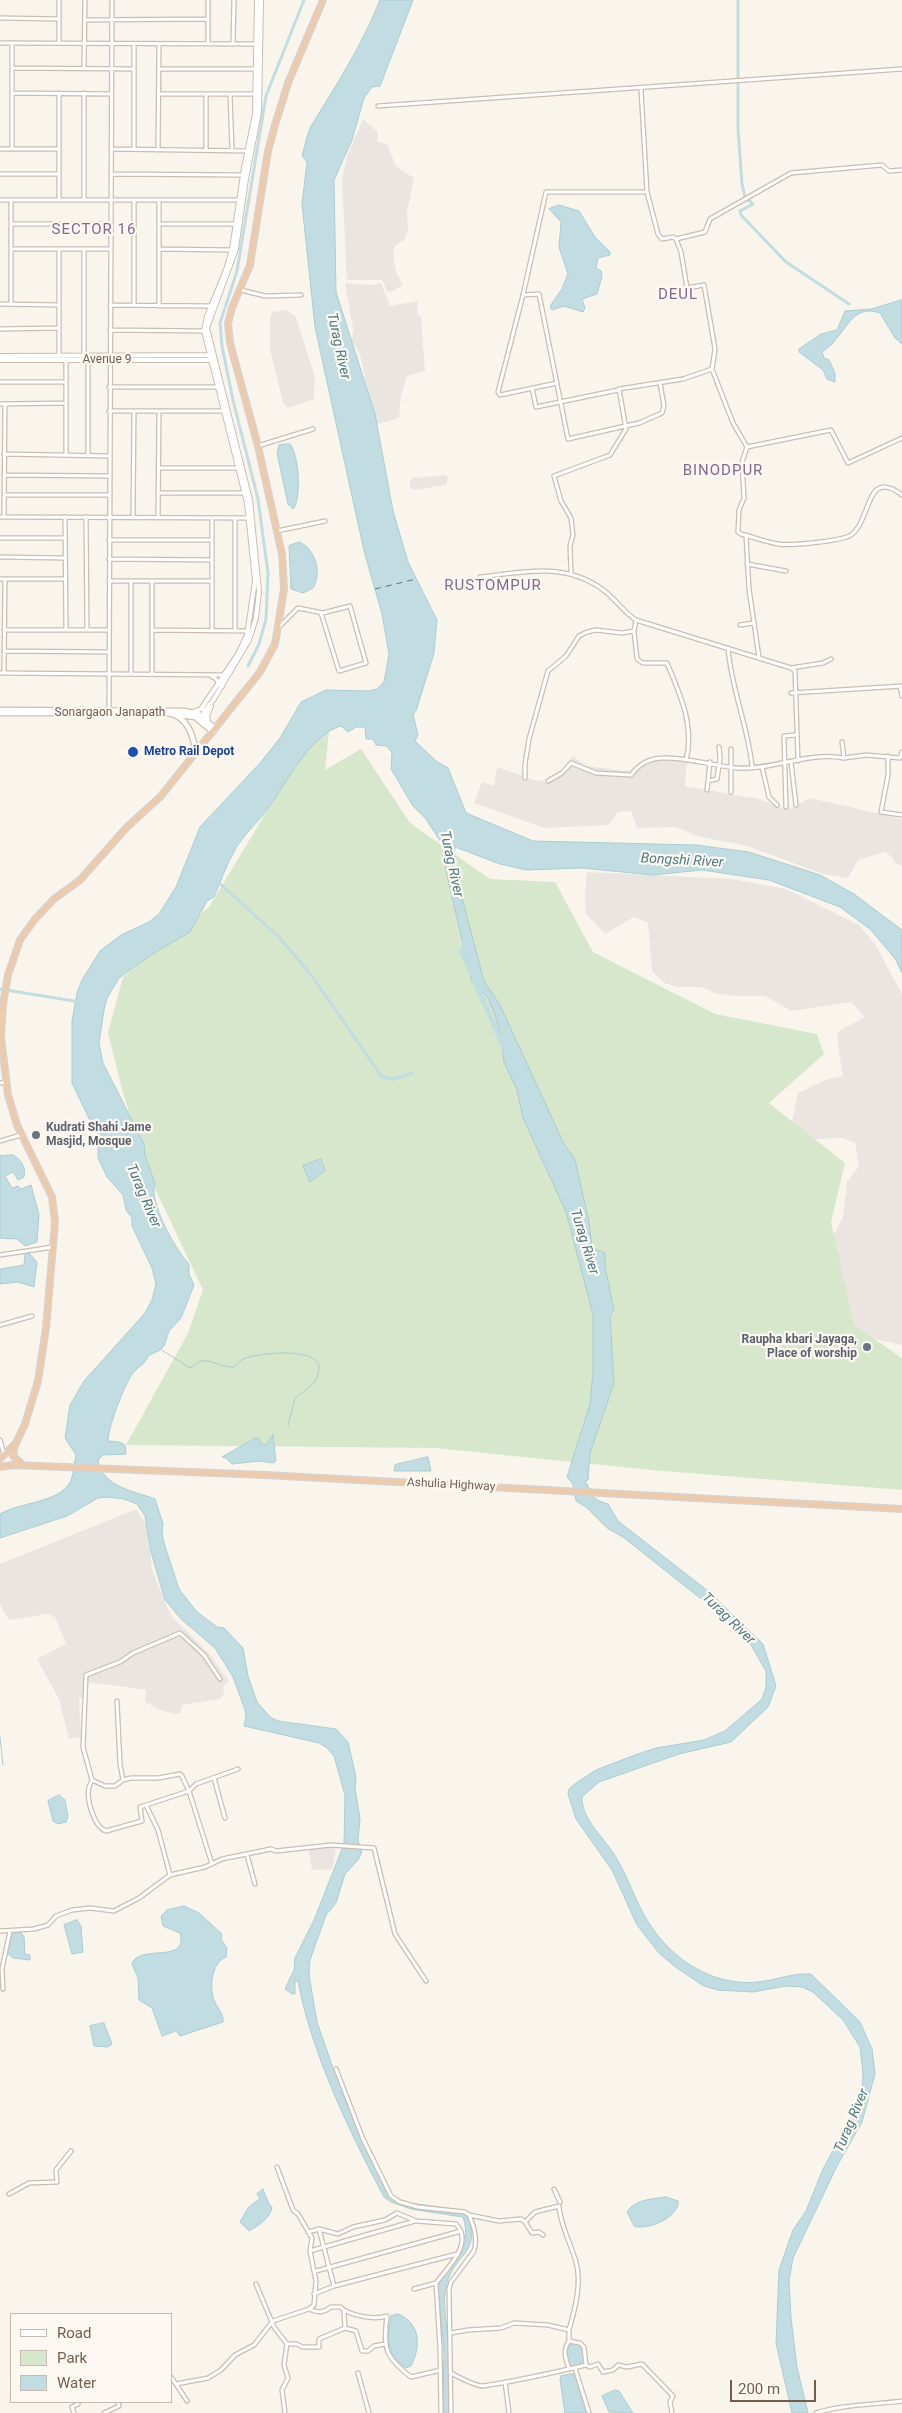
<!DOCTYPE html>
<html>
<head>
<meta charset="utf-8">
<style>
	body { margin:0 }
	#map { position:relative; width:902px; height:2413px; overflow:hidden; background:#faf5ec; font-family:Roboto,sans-serif }
	canvas { display:block }
	.legend { position:absolute; left:10px; top:2313px; width:162px; height:90px; box-sizing:border-box; background:#fdf9f2; border:1px solid #c6bbb2; margin:0; padding:6px 9px; list-style:none; font-size:15px; color:#735d51 }
	.legend li { display:flex; align-items:center; gap:10px; height:25px }
	.legend b { width:25px; border:1px solid #c6bbb2 }
	.scale { position:absolute; left:730px; top:2380px; width:86px; height:22px; box-sizing:border-box; border:2px solid #735d51; border-top:0; padding-left:6px; font-size:15px; line-height:18px; white-space:nowrap; color:#735d51; -webkit-text-stroke:4px #fdf9f2; paint-order:stroke }
</style>
</head>
<body>
<div id="map">
<canvas width="902" height="2413"></canvas>
<ul class="legend">
<li><b style="height:6px;background:#fff"></b>Road</li>
<li><b style="height:14px;background:#d6e7cb"></b>Park</li>
<li><b style="height:14px;background:#c2dde2"></b>Water</li>
</ul>
<div class="scale">200 m</div>
</div>
<script>
const context = document.querySelector('canvas').getContext('2d');
context.lineJoin = 'round';
function fillPath(path, color) { context.fillStyle = color; context.fill(path, 'evenodd'); }
function strokePath(path, color, width, dash) { context.strokeStyle = color; context.lineWidth = width; context.lineCap = dash ? 'butt' : 'round'; context.setLineDash(dash || []); context.stroke(path); }
function drawText(font, color, halo, rows, align = 'center') {
  context.font = font + ' Roboto,sans-serif'; context.lineWidth = 4.5; context.setLineDash([]); context.textBaseline = 'middle'; context.strokeStyle = halo; context.fillStyle = color; for (const [text, x, y, turn = 0] of rows) {
    context.save(); context.translate(x, y); context.rotate((+turn || 0) * Math.PI / 180); context.textAlign = isNaN(turn) ? turn : align; if (halo) context.strokeText(text, 0, 0); context.fillText(text, 0, 0); context.restore();
  }
}
fillPath(new Path2D(`
	M363,119L378,132L377,142L387,144L396,166L414,178L407,212L408,231L405,239L395,246L393,253L396,272L403,285L391,292L387,291L382,280H347L342,180L347,156Z
	M345,283L372,285L381,283L390,306L418,301L417,313L421,317L425,371L407,376L401,396L399,418L375,425L362,363L359,352L352,341L353,328Z
	M286,310L296,317L315,377L314,399L288,408L283,403L270,349V316L273,312Z
	M444,475L448,476L446,485L414,490L410,487V481L413,478Z
	M573,756L586,766L629,771L642,761L660,756H680L690,758L686,768L685,786L759,799L782,808H791L810,798L902,819V866L895,863L892,857L885,852L858,860L848,878L823,874L747,846L697,836L676,827L637,828L631,811L618,812L609,825L544,828L474,803L482,782L494,786L497,767L534,780L551,782Z
	M587,872L732,879L786,889L859,925L875,944L902,994V1345L874,1339L854,1325L833,1236L843,1217L847,1182L859,1166L855,1143L842,1138L816,1139L804,1135L792,1121L798,1093L826,1080L843,1076L837,1038L839,1031L865,1017L851,1002L791,1011L765,996H736L714,993L701,987H678L664,983L652,971L648,923L634,917L605,934L586,914L585,895Z
	M136,1509L147,1526L152,1569L166,1605L173,1618L209,1653L229,1681L223,1686L224,1694L220,1699L182,1705L181,1712L177,1714L163,1711L145,1702L146,1690L87,1682L86,1697L79,1698L81,1737L69,1739L59,1699L37,1659L66,1644L55,1617L47,1614L9,1620L0,1604V1564Z
	M327,1846L336,1849L332,1869L312,1870L308,1847Z`), '#eae5e0');
fillPath(new Path2D(`
	M332,703L325,770L361,749L410,823L490,879L555,882L593,952L715,1014L817,1034L824,1054L769,1103L845,1163L831,1222L854,1325L902,1358V1490L651,1470L435,1448L126,1445L188,1333L203,1290L150,1178L123,1093L108,1033L123,977L209,907Z`), '#d6e7cb');
const water = new Path2D(`
	M380,0H413L380,86L372,87L364,98L352,140L334,180L336,292L375,414L393,511L408,562L437,620L434,653L416,711L413,714L418,735L415,741L436,761L448,768L466,813L533,841L696,845L749,852L820,875L854,894L902,930V973L896,960L871,930L840,907L769,880L702,870L653,875L582,868L526,870L500,864L455,847L453,862L455,872L484,981L500,1005L563,1142L575,1160L589,1222L592,1248L605,1253V1267L614,1310L610,1316L614,1383L590,1453L588,1480L585,1481C594,1496 589,1498 608,1504L618,1521L708,1591L763,1644L776,1686L768,1707L731,1742L679,1754L599,1782L582,1797C581,1820 607,1840 617,1859C627,1876 633,1894 642,1911C664,1954 708,1987 758,1982C777,1980 791,1973 811,1974L860,2022L872,2049L875,2074L862,2122L837,2166L793,2258L789,2281L791,2318L797,2367L808,2413H792L776,2343L779,2270L793,2230L806,2211L823,2169L856,2108L862,2088L863,2073L860,2047L843,2020L813,1992L802,1987L786,1986L753,1992L717,1990L702,1985L674,1966L659,1953L637,1925L612,1870L576,1819L568,1794L569,1789L576,1783L596,1770L635,1755L656,1748L704,1740L725,1731L762,1699L766,1687V1671L751,1645L739,1629L623,1537L607,1528L586,1507L576,1501L573,1484L567,1477L590,1404L593,1371V1314L566,1212L523,1118L517,1090L504,1062L501,1036L495,1015L488,998L472,982L448,880L445,864L447,851L425,818L413,806L391,769L392,753L387,746L376,745L373,739H366L365,727H356L348,732L341,726C308,735 283,790 263,815C254,826 244,835 236,848C227,863 221,881 214,897L207,901L190,932L154,953L119,978L107,998L104,1010L99,1043L103,1063L144,1144L145,1156L155,1183C148,1201 176,1251 189,1264V1274L194,1285L181,1318L169,1331L164,1346L160,1350L148,1356C144,1366 139,1365 133,1373C124,1385 108,1428 108,1441L119,1442L125,1445L126,1454L103,1455L98,1460C102,1487 134,1491 155,1499L163,1524L162,1534L165,1546L179,1589L197,1612L217,1627L224,1628L243,1648L248,1676L257,1702L270,1717L278,1721L336,1729L348,1742L356,1777L355,1788L360,1819L358,1840L362,1852L358,1860L345,1874L336,1903L326,1915L310,1960L309,1975L317,2022L333,2068L341,2084L346,2102L389,2194L402,2202L461,2210L467,2213C482,2253 457,2252 447,2282C441,2303 448,2330 449,2351C450,2372 449,2393 449,2413H443L444,2351L438,2287C446,2260 474,2247 463,2217L411,2209L391,2202L384,2197C350,2133 311,2052 298,1981H295V1994H292L285,1989L294,1970L295,1958L314,1920L344,1844L345,1795L334,1756L327,1748L319,1743L244,1726L246,1718L245,1710L233,1677L215,1648L181,1619L165,1600L151,1552L145,1516L137,1504L124,1499L106,1497L98,1498L67,1516L0,1538V1514C20,1502 59,1503 70,1482C74,1475 74,1463 76,1455L65,1438L70,1405L84,1381L145,1313L152,1300L156,1284L152,1268L132,1226V1218L126,1210L123,1195L107,1177L98,1158V1137L72,1083V1021L77,993L82,980L100,951L121,935L149,922L159,914L176,887L200,827L261,762L280,738L301,702L326,690L368,691L377,689L384,682L389,654L382,614L364,551L315,327L302,204L307,162L302,156C305,146 307,132 313,123C337,84 363,43 380,0Z
	M559,205L579,211L595,237L610,252V255L598,258L596,268L601,271L602,276L597,294L582,299L585,308L583,312L564,306L552,310L550,306L562,289L568,274L559,247L561,222L549,209Z
	M902,300V344L895,338L880,313C849,302 845,339 822,352L824,358L829,360L835,373V382L827,379L823,370L799,352V349L821,334L837,330L845,311L871,309Z
	M290,444C299,454 302,499 293,509L288,504L277,453L279,445Z
	M299,542C316,548 322,574 313,588L303,593L291,589L289,546Z
	M13,1155C20,1158 27,1168 24,1177L18,1180L13,1172L5,1176L12,1188L18,1186L21,1189L31,1185L39,1215L37,1242L25,1246L17,1239L0,1238V1156Z
	M321,1159L325,1171L310,1182L303,1166Z
	M29,1253L37,1262L34,1287L18,1282L0,1284V1269L24,1265L25,1254Z
	M273,1435L276,1461L274,1463L259,1461L232,1464L226,1458L222,1457L255,1438L259,1439L262,1445H266Z
	M428,1457L431,1471H394L395,1465Z
	M59,1795L65,1800L68,1817L66,1822L58,1824L53,1821L48,1801Z
	M184,1906L199,1913L222,1934L221,1939L227,1948L226,1957C212,1962 209,1986 214,2000C217,2008 224,2013 223,2022L180,2036L176,2031L162,2036L152,2008L139,2000L138,1978L132,1964C139,1943 189,1965 180,1933L163,1926L161,1916L167,1910Z
	M77,1920L81,1926L83,1952L72,1954L64,1925Z
	M20,1932L24,1936L25,1954L30,1955V1960L13,1958L7,1953L10,1933Z
	M104,2023L112,2044L108,2047L94,2046L90,2026Z
	M263,2189L269,2204L272,2207C270,2219 259,2225 249,2231L240,2222C248,2208 247,2207 260,2199L257,2194Z
	M666,2197L678,2201C680,2217 647,2231 634,2226L627,2212C635,2199 653,2199 666,2197Z
	M398,2314C421,2323 421,2347 411,2366L406,2368C385,2355 387,2337 391,2316Z
	M575,2344L582,2346L585,2364L569,2368L567,2359L568,2345Z
	M570,2374H575L587,2413H565L560,2380L561,2376Z
	M615,2390L619,2391L633,2413L609,2412L602,2396Z`);
fillPath(water, '#c2dde2');
strokePath(water, '#aaccd2', 1);
strokePath(new Path2D(`
	M160,1349L190,1368C194,1366 197,1362 201,1361C209,1359 224,1368 234,1367C237,1364 240,1361 243,1359C258,1353 312,1347 319,1365C319,1384 307,1388 295,1398L288,1426
	M0,1737L3,1765`), '#aaccd2', 1);
strokePath(new Path2D(`
	M738,0V129L742,184L745,197L753,204L740,211L741,215L786,262L849,304
	M248,666L259,644L266,619L268,573L258,499L233,400L222,346L220,323L237,271L266,96L304,0
	M217,881L279,937L312,976L382,1077L393,1079L413,1073
	M0,989L80,1002`), '#c2dde2', 3);
strokePath(new Path2D(`
	M466,940L462,952L472,974
	M475,982L505,1050`), '#c2dde2', 5);
strokePath(new Path2D(`
	M375,589L416,579`), '#4d7a83', 1, [6, 5]);
const minor = new Path2D(`
	M0,18L59,19
	M85,20L208,19
	M0,43L257,44
	M12,43V149
	M59,43V0
	M208,44V0
	M233,44L234,0
	M12,68L134,69
	M84,68L85,0
	M160,69H256
	M641,89L647,192L658,234L662,239L673,237L676,239L705,232L710,219L791,173L882,165L889,171L902,170
	M12,93L111,94
	M160,94H255
	M206,94V150
	M230,94L232,150
	M378,106L902,69
	M0,149H59
	M111,149L247,151
	M134,149V44
	M158,150L159,44
	M0,174H59
	M111,174L243,175
	M0,200H239
	M59,200V93
	M84,200V93
	M134,200V305
	M11,224H110
	M159,224H236
	M676,239L681,252L687,288L704,285L715,349L712,369L733,423L747,447L831,430L848,463L902,438
	M11,249H110
	M59,249V356
	M84,249V356
	M159,249L231,250
	M241,290L265,296L301,295
	M523,295L539,294L568,439L639,423L662,413L664,406L660,383
	M0,304L59,305
	M11,304V200
	M110,305L210,306
	M159,306V200
	M0,329L59,328
	M110,330L204,331
	M66,360V455
	M88,360V455
	M0,382H66
	M557,383L500,395L498,392L523,295L546,192H647
	M109,387H217
	M532,388L536,407L618,390
	M0,404L66,403
	M109,411H223
	M258,446L313,429
	M747,447L742,462L744,498L739,510L738,532L741,534C753,537 766,542 778,544C790,546 842,541 851,535C872,520 865,467 902,495
	M4,454L109,456
	M158,468H238
	M4,475L109,476
	M158,493H244
	M4,495H109
	M0,517L249,518
	M4,517L5,404
	M65,517L66,630
	M86,517L87,630
	M133,518L134,411
	M158,518L159,411
	M212,518V631
	M277,531L325,521
	M746,536L749,589L759,657
	M0,538H65
	M109,540H212
	M0,557L65,558
	M109,559L212,560
	M747,564L786,571
	M571,573L570,546L573,535L571,518L561,501L554,476L610,455L626,429L619,389L683,379L712,369
	M480,577C524,572 564,562 602,589C615,598 623,612 636,620L791,668L795,671L798,761
	M0,579H65
	M109,581H212
	M131,581V674
	M152,581V674
	M636,620L634,631L637,659L643,663H667C680,694 695,726 686,760
	M740,625L754,623
	M279,627L298,608L323,613L350,606L366,663L339,671L321,613
	M4,630H109
	M152,630L248,631
	M235,631V518
	M728,648C731,688 748,726 752,766
	M4,651L109,652
	M791,668L823,663L831,659
	M0,673L224,675
	M4,673L5,579
	M211,676L215,678L222,687
	M900,686L902,696
	M791,693L902,686
	M109,712L112,0
	M842,742L844,758L866,755L900,758L902,752
	M731,749V792
	M888,756V775L881,812L902,815
	M791,762L796,805
	M762,767L769,797L777,805
	M525,778V764L529,739L548,671L566,656L579,636L587,632L596,630L622,633L634,631
	M548,781L562,773L571,763L596,773L631,775C639,764 649,758 663,758C688,757 713,766 738,768C774,770 809,751 844,758
	M708,781L710,762
	M707,790L708,781L717,779L720,758L719,747
	M786,807L784,736L797,735
	M0,1083L6,1082
	M0,1141L21,1135
	M0,1255L53,1247
	M0,1325L32,1316
	M0,1440L4,1455
	M117,1701L120,1764L123,1780
	M214,1778L225,1818
	M92,1780C91,1782 90,1785 89,1787C86,1799 94,1827 106,1831L142,1821L140,1807L189,1791L196,1784L238,1769
	M146,1805L158,1830L170,1875
	M247,1855L255,1884
	M212,1864L189,1791L182,1776L180,1774L158,1778H131L123,1780L115,1786H105L92,1780L83,1747L86,1675L120,1662L133,1653L180,1633L204,1655L220,1679
	M0,1931L34,1929L48,1925L56,1916L72,1910L90,1908L114,1911L139,1898L170,1875L205,1867L222,1859L271,1849L276,1851L331,1845L374,1848L395,1934L426,1981
	M3,1989L2,1969L10,1931
	M336,2069L363,2139L391,2196L400,2202L418,2207L465,2212L469,2215C474,2226 478,2239 474,2251L451,2282L449,2289L451,2413
	M554,2189L560,2202
	M9,2194L29,2183L57,2182L56,2170L71,2151
	M525,2222L532,2233L539,2232L543,2235
	M319,2229L334,2286
	M308,2232L319,2229L338,2234L353,2227L385,2220L397,2213L416,2221L456,2224C474,2244 448,2267 436,2283L440,2348L441,2413
	M310,2251L415,2221
	M316,2271L461,2231
	M256,2284L274,2327L287,2344L284,2365L288,2378L282,2390L285,2413
	M414,2289L436,2283
	M314,2294L334,2286L457,2254
	M309,2309C318,2313 323,2313 331,2307H340C350,2316 374,2320 387,2316C383,2349 385,2357 411,2377L441,2370
	M345,2328L356,2331L362,2351H368L374,2346L385,2344
	M569,2330V2341L580,2343L584,2347L586,2365
	M451,2333L468,2330L501,2328L514,2323L548,2325L569,2330C575,2309 582,2283 576,2262C571,2244 560,2224 559,2206L535,2212L525,2222L521,2219L499,2221L469,2215
	M287,2344H297L302,2347H319V2339L345,2328L344,2312
	M575,2368L589,2413
	M569,2369C566,2359 562,2351 569,2341
	M358,2373L369,2413
	M451,2373C458,2377 476,2386 483,2386C518,2381 552,2373 586,2365L590,2367L598,2364L603,2372L613,2370L618,2365L627,2367L642,2364L673,2396L670,2402L672,2413
	M171,2377L176,2384L208,2378L221,2370L235,2355L254,2345L273,2321L309,2309L314,2305L316,2281L310,2251L312,2238L298,2214L293,2210L277,2167
	M505,2382L509,2413
	M176,2384L187,2401
	M74,2413L72,2407L78,2404
	M104,2413L119,2406L118,2402
	M816,2413C845,2404 873,2405 902,2401`);
const tertiary = new Path2D(`
	M0,356L210,355
	M0,360H212
	M193,712L201,709L238,654L247,635L255,581L247,503L204,331L207,316L226,270L232,249L244,168L255,114L257,0
	M204,718V712L214,699L249,640L256,618L259,591L250,500L207,328L236,249L246,179L259,112L261,0
	M208,723L207,716L211,706`);
const secondary = new Path2D(`
	M0,710L184,711L199,714L215,729
	M0,713H124
	M167,713C187,715 193,735 196,752
	M178,715L195,717L213,732`);
const trunk = new Path2D(`
	M15,1445L13,1456L22,1464
	M0,1459L16,1443L25,1424L38,1381L46,1328L55,1222L52,1197L17,1125L8,1095L1,1037L3,1004L8,975L20,940L35,919L54,899L80,880L127,827L161,796L260,672L275,644L284,589L282,554L258,446L230,343L228,323L232,308L250,265L268,151L275,125L288,83L323,0
	M0,1467L13,1465L265,1475L902,1509`);
strokePath(minor, '#cbbdb2', 5.5);
strokePath(tertiary, '#cbbdb2', 6);
strokePath(secondary, '#cdbeb0', 7);
strokePath(trunk, '#d8d2ce', 8);
strokePath(minor, '#fff', 3);
strokePath(tertiary, '#fff', 4);
strokePath(secondary, '#fff', 4.5);
strokePath(trunk, '#eecaac', 5);
for (const [x, y, r, color] of [
	[133,752,6,"#1a4fb4"],
	[36,1135,5,"#6b7280"],
	[867,1347,5,"#6b7280"]
]) { const dot = new Path2D(); dot.arc(x, y, r, 0, 2 * Math.PI); context.fillStyle = color; context.fill(dot); strokePath(dot, '#fdf9f2', 2); }
drawText('12px', '#735d51', '#fdf9f2', [
	["Avenue 9",107,360],
	["Sonargaon Janapath",110,713],
	["Ashulia Highway",451,1485,3]
]);
drawText('bold 12px', '#164399', '#fdf9f2', [
	["Metro Rail Depot",144,752]
], 'left');
drawText('bold 12px', '#5b616d', '#fdf9f2', [
	["Kudrati Shahi Jame",46,1128],
	["Masjid, Mosque",46,1142],
	["Raupha kbari Jayaga,",857,1340,"right"],
	["Place of worship",857,1354,"right"]
], 'left');
drawText('italic 14px', '#4d7a83', '#fdf9f2', [
	["Turag River",338,346,78],
	["Bongshi River",682,861,3],
	["Turag River",451,864,78],
	["Turag River",143,1196,67],
	["Turag River",584,1242,73],
	["Turag River",728,1619,44],
	["Turag River",852,2121,-67]
]);
context.letterSpacing = '1px';
drawText('15px', '#82698d', '#fdf9f2', [
	["SECTOR 16",94,230],
	["DEUL",678,295],
	["BINODPUR",723,471],
	["RUSTOMPUR",493,586]
]);
context.letterSpacing = '0px';
</script>
</body>
</html>
